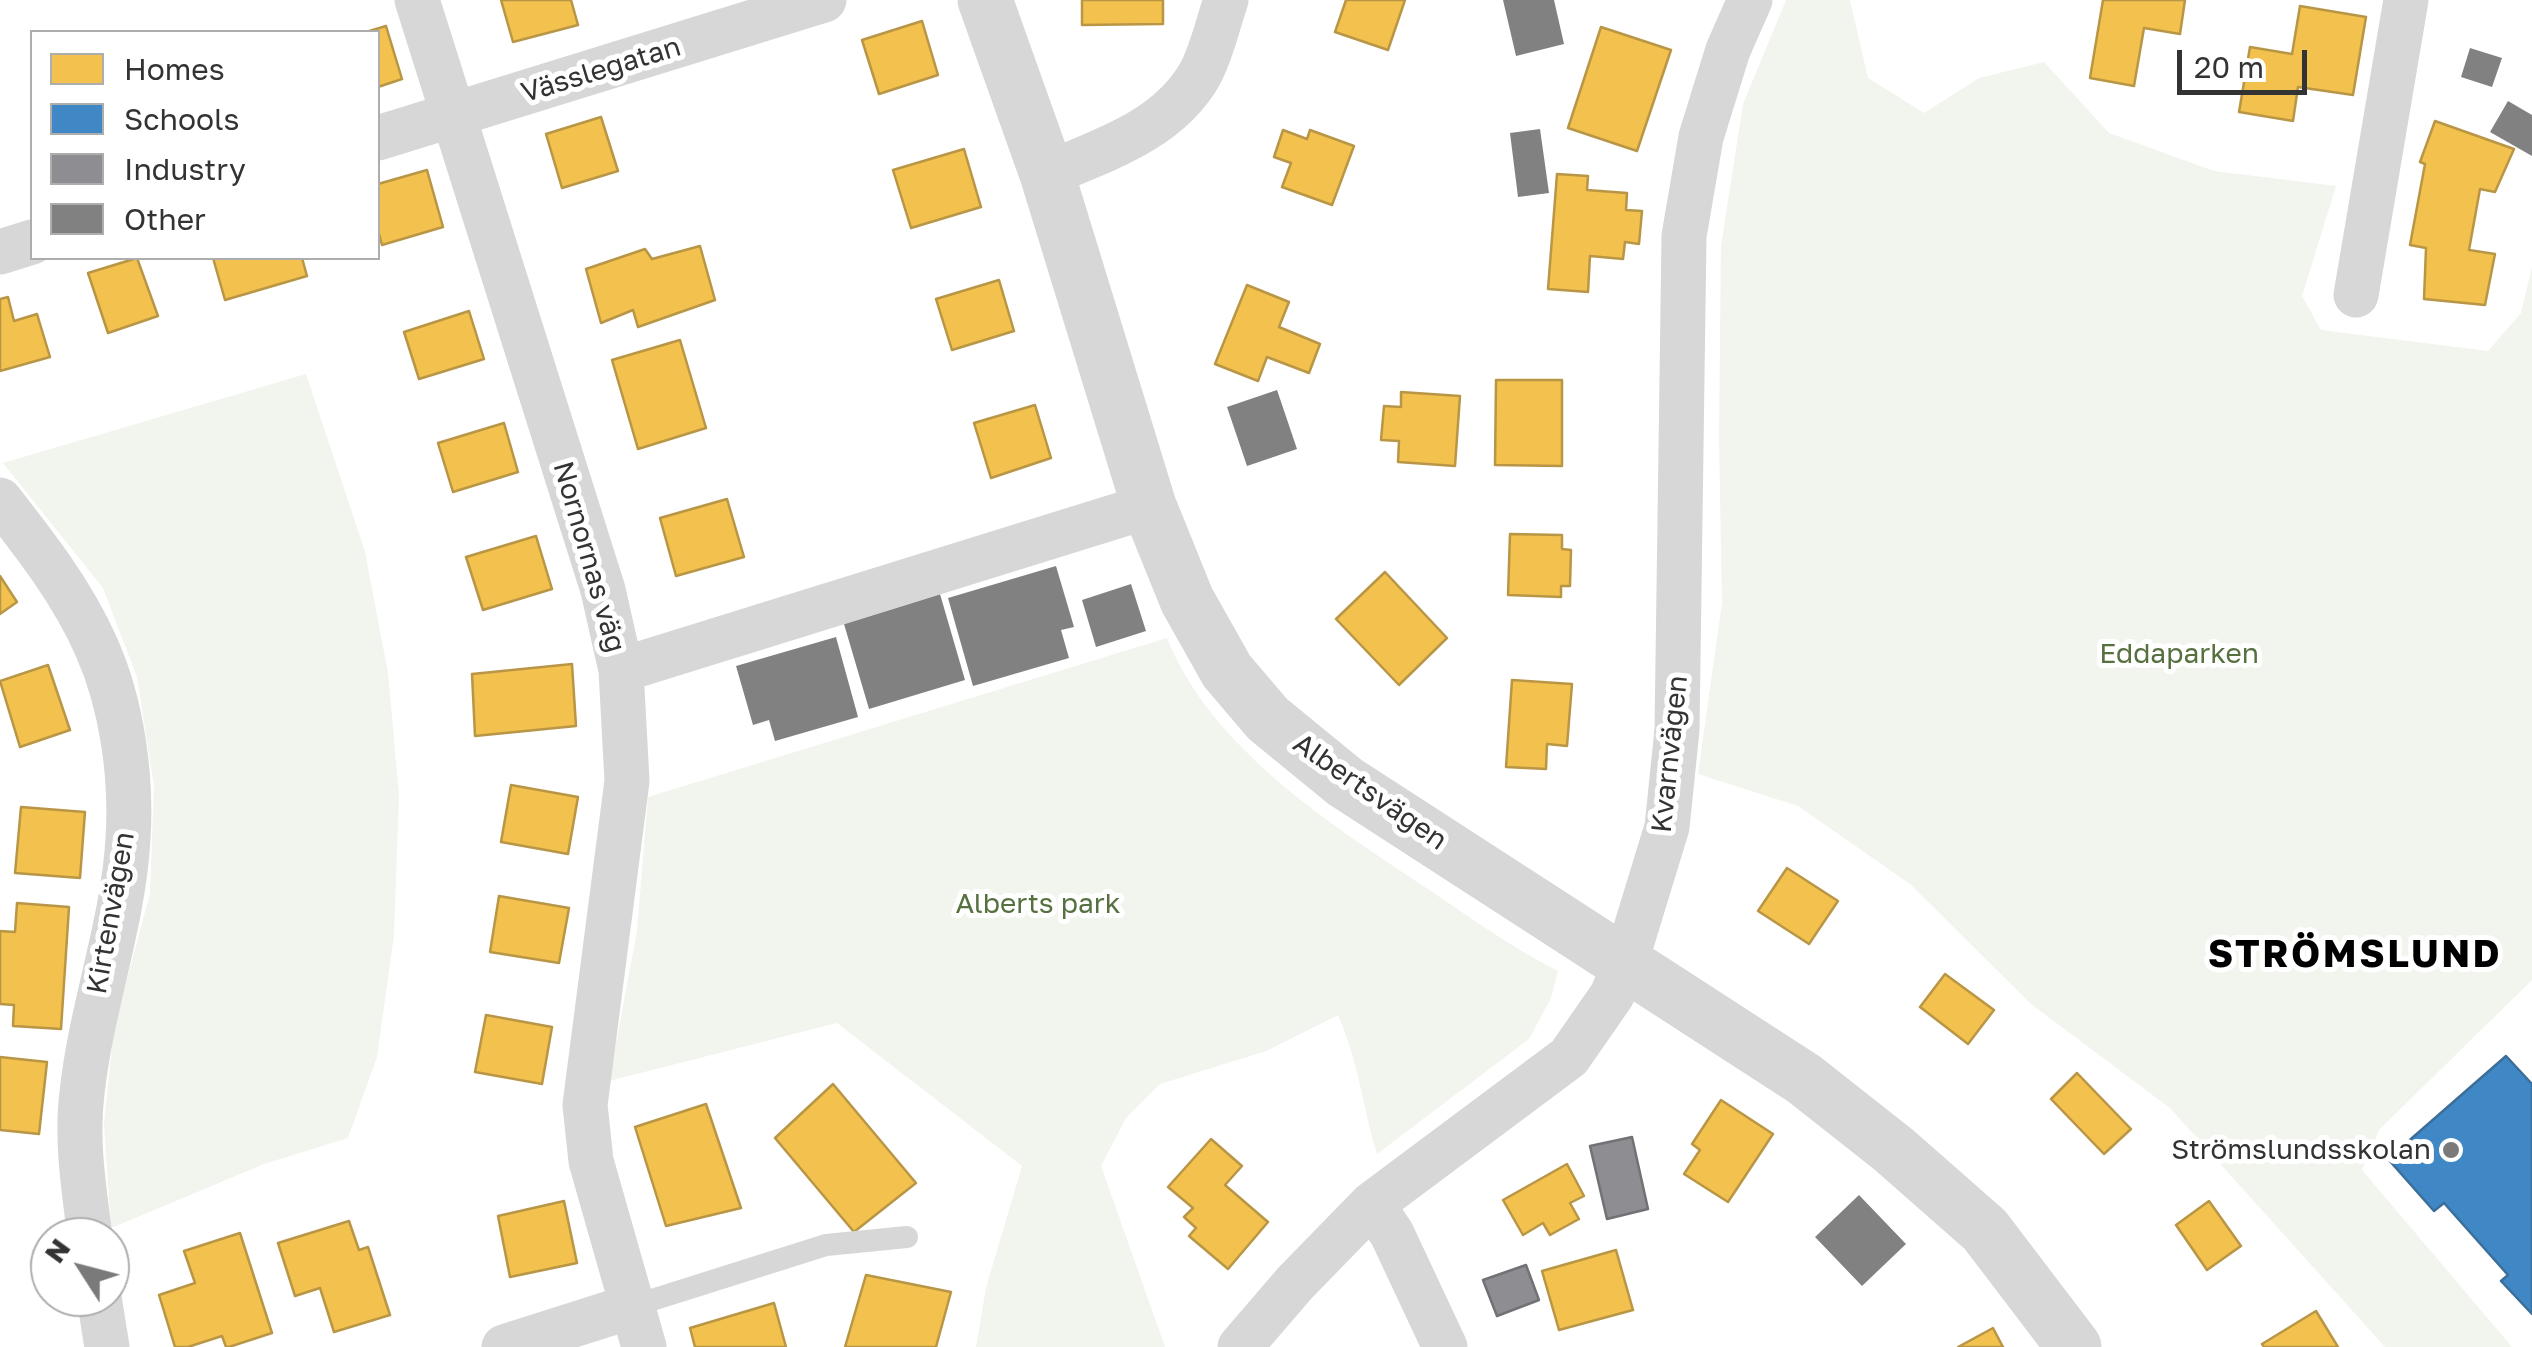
<!DOCTYPE html>
<html>
<head>
<meta charset="utf-8">
<style>
	body { margin:0 }
	#map { position:relative; width:2532px; height:1347px; overflow:hidden; background:#fff; font-family:"Golos Text",sans-serif }
	canvas { display:block }
	.legend { position:absolute; left:30px; top:30px; width:350px; height:230px; box-sizing:border-box; background:#fff; border:2px solid #adadad; margin:0; padding:12px 18px; list-style:none; font-size:30px; color:#333 }
	.legend li { display:flex; align-items:center; gap:20px; height:50px }
	.legend b { width:50px; border:2px solid #adadad }
	.north { position:absolute; left:30px; top:1217px; width:100px; height:100px; box-sizing:border-box; background:#fff; border:2px solid #adadad; border-radius:50%; rotate:306deg; font-size:28px; font-weight:700; line-height:40px; text-align:center; color:#333 }
	.north::after { content:''; display:block; margin:auto; width:35px; height:45px; background:#7a7a7a; clip-path:polygon(50% 0,100% 100%,50% 72%,0 100%) }
	.scale { position:absolute; left:2177px; top:50px; width:130px; height:45px; box-sizing:border-box; border:5px solid #333; border-top:0; padding-left:12px; font-size:30px; line-height:35px; white-space:nowrap; color:#333; -webkit-text-stroke:8px #fff; paint-order:stroke }
</style>
</head>
<body>
<div id="map">
<canvas width="2532" height="1347"></canvas>
<ul class="legend">
<li><b style="height:28px;background:#f2c14e"></b>Homes</li>
<li><b style="height:28px;background:#3f88c5"></b>Schools</li>
<li><b style="height:28px;background:#8d8d92"></b>Industry</li>
<li><b style="height:28px;background:#818181"></b>Other</li>
</ul>
<div class="north">N</div>
<div class="scale">20 m</div>
</div>
<script>
const context = document.querySelector('canvas').getContext('2d');
context.lineJoin = 'round';
function fillPath(path, color) { context.fillStyle = color; context.fill(path, 'evenodd'); }
function strokePath(path, color, width, dash) { context.strokeStyle = color; context.lineWidth = width; context.lineCap = dash ? 'butt' : 'round'; context.setLineDash(dash || []); context.stroke(path); }
function drawText(font, color, halo, rows, align = 'center') {
  context.font = font + ' "Golos Text",sans-serif'; context.lineWidth = 10; context.setLineDash([]); context.textBaseline = 'middle'; context.strokeStyle = halo; context.fillStyle = color; for (const [text, x, y, turn = 0] of rows) {
    context.save(); context.translate(x, y); context.rotate((+turn || 0) * Math.PI / 180); context.textAlign = isNaN(turn) ? turn : align; if (halo) context.strokeText(text, 0, 0); context.fillText(text, 0, 0); context.restore();
  }
}
fillPath(new Path2D(`
	M1786,0H1850L1868,78L1924,113L1979,78L2044,62L2109,133L2214,171L2336,186L2302,296L2321,330L2488,351L2521,313L2532,267V980L2379,1130L2362,1170L2512,1347H2385L2170,1108L2031,1004L1910,884L1798,806L1698,774L1722,603L1719,438L1721,246L1743,104Z
	M306,374L365,552L388,673L399,795L394,935L377,1057L348,1138L264,1164L111,1228L104,1124L114,1027L150,894L154,786L137,677L103,588L3,463Z
	M1167,638C1211,749 1332,825 1428,889C1471,918 1512,948 1558,971L1551,998L1529,1039L1377,1154C1363,1108 1358,1060 1338,1015L1266,1051L1160,1084L1126,1118L1101,1166L1165,1347H976L986,1288L1022,1166L837,1023L609,1081L637,931L648,797Z`), '#f1f5ed');
const homes = new Path2D(`
	M501,0H571L578,25L513,42Z
	M1082,0H1163V24L1082,25Z
	M1346,0H1405L1388,50L1335,32Z
	M2103,0H2185L2180,34L2144,28L2134,86L2090,78Z
	M2300,6L2366,17L2353,95L2298,87L2293,121L2239,112L2250,47L2292,54Z
	M922,21L938,75L879,94L862,40Z
	M386,26L402,79L378,87V32H366Z
	M1601,27L1671,50L1637,151L1568,128Z
	M601,117L618,171L562,188L546,134Z
	M2435,121L2514,149L2495,192L2480,189L2469,250L2495,254L2485,305L2424,299L2426,248L2410,245L2425,164L2420,162Z
	M1283,130L1307,139L1310,130L1354,146L1332,205L1282,187L1291,163L1274,157Z
	M964,149L981,207L911,228L893,170Z
	M427,170L443,227L382,245L378,230V184Z
	M1557,174L1588,176L1587,190L1627,193L1626,210L1642,211L1639,244L1625,242L1623,259L1590,256L1588,292L1548,289Z
	M700,246L715,300L638,327L633,310L601,323L586,269L645,249L652,259Z
	M137,258L158,316L108,333L88,273Z
	M213,258H302L307,276L225,300Z
	M999,280L1014,331L952,350L936,299Z
	M1247,285L1289,302L1279,327L1320,344L1309,373L1267,357L1258,381L1215,364Z
	M8,297L14,321L37,314L50,357L0,371V299Z
	M469,311L484,359L419,379L404,332Z
	M680,340L706,428L638,449L612,360Z
	M1496,380H1562V466L1495,465Z
	M1401,392L1460,396L1455,466L1398,462L1399,441L1381,440L1384,406L1401,407Z
	M1035,405L1051,458L991,478L974,423Z
	M504,423L518,472L453,492L438,443Z
	M727,499L744,557L676,576L660,518Z
	M1510,534L1562,535V549L1571,550L1570,586H1561V597L1508,595Z
	M536,536L552,589L483,610L466,557Z
	M1385,572L1447,638L1399,685L1336,619Z
	M0,576L17,602L0,614Z
	M572,664L576,726L475,736L472,674Z
	M48,665L70,730L20,747L0,681Z
	M1512,680L1572,684L1567,746L1547,744L1546,769L1506,767Z
	M511,785L578,797L568,854L501,842Z
	M21,807L85,812L80,878L15,873Z
	M1787,868L1838,901L1809,944L1758,911Z
	M499,896L569,908L559,963L490,952Z
	M17,903L69,907L61,1029L13,1026L14,1005L0,1004V931L15,932Z
	M1945,974L1994,1010L1968,1044L1920,1007Z
	M486,1015L552,1027L542,1084L475,1072Z
	M0,1057L47,1062L39,1134L0,1130Z
	M2077,1073L2131,1129L2104,1154L2051,1099Z
	M833,1084L916,1183L854,1232L775,1138Z
	M1721,1100L1773,1134L1728,1202L1684,1174L1700,1150L1692,1144Z
	M706,1104L741,1208L666,1226L635,1127Z
	M1211,1139L1242,1166L1225,1185L1268,1222L1228,1269L1189,1236L1196,1228L1184,1217L1193,1208L1168,1187Z
	M1567,1164L1584,1196L1570,1203L1579,1219L1550,1235L1543,1223L1523,1235L1503,1200Z
	M564,1201L577,1263L510,1277L498,1216Z
	M2209,1201L2241,1246L2207,1270L2176,1225Z
	M349,1221L359,1250L368,1247L390,1315L334,1332L320,1288L295,1296L278,1243Z
	M240,1233L272,1333L229,1347H226L222,1336L188,1347H175L159,1295L195,1283L184,1251Z
	M1616,1250L1633,1310L1559,1330L1542,1271Z
	M866,1275L951,1292L936,1347H845Z
	M774,1303L786,1347H695L690,1328Z
	M2316,1311L2338,1347H2264L2262,1344Z
	M1993,1328L2003,1347H1958Z`);
fillPath(homes, '#f2c14e');
strokePath(homes, '#b99646', 2.5);
const schools = new Path2D(`
	M2506,1056L2532,1084V1314L2501,1281L2508,1275L2444,1203L2434,1211L2388,1159Z`);
fillPath(schools, '#3f88c5');
strokePath(schools, '#3b6e99', 2.5);
const industry = new Path2D(`
	M1632,1137L1648,1209L1607,1219L1590,1146Z
	M1526,1265L1539,1300L1497,1316L1483,1280Z`);
fillPath(industry, '#8d8d92');
strokePath(industry, '#727276', 2.5);
fillPath(new Path2D(`
	M1503,0H1554L1564,44L1516,56Z
	M2470,48L2502,58L2492,87L2461,77Z
	M2508,101L2532,115V156L2490,132Z
	M1540,129L1549,193L1518,197L1510,133Z
	M1277,390L1297,449L1247,466L1227,407Z
	M1056,566L1074,627L1061,630L1069,658L973,686L948,598Z
	M1131,584L1146,631L1096,647L1082,600Z
	M940,594L965,680L869,709L844,624Z
	M836,637L858,717L775,741L769,720L753,725L736,666Z
	M1859,1195L1906,1244L1862,1286L1815,1237Z`), '#818181');
strokePath(new Path2D(`
	M633,1306L826,1245L907,1237`), '#d7d7d7', 22);
strokePath(new Path2D(`
	M417,0L603,590L621,670L627,781L585,1105L591,1161L644,1347
	M378,138L824,0
	M1047,174C1104,150 1168,130 1200,74C1212,52 1218,23 1226,0
	M0,252L32,242
	M2356,295L2406,0
	M0,500C36,546 72,592 96,646C122,704 132,776 128,839C123,925 91,1008 82,1093C76,1141 84,1189 90,1237
	M621,670L1149,506
	M1372,1204L1392,1234L1445,1347
	M99,1297L107,1347
	M504,1347L633,1306
	M1240,1347L1295,1283L1372,1204L1569,1057L1612,995L1626,961L1667,827L1677,730L1684,236L1701,137L1728,50L1750,0`), '#d7d7d7', 45);
strokePath(new Path2D(`
	M985,0L1047,174L1149,506L1187,600L1227,671L1268,719L1345,782L1804,1079L1894,1150L1985,1230L2074,1347`), '#d7d7d7', 55);
for (const [x, y, r, color] of [
	[2451,1150,10,"#7a7a7a"]
]) { const dot = new Path2D(); dot.arc(x, y, r, 0, 2 * Math.PI); context.fillStyle = color; context.fill(dot); strokePath(dot, '#fff', 4); }
drawText('28px', '#333', '#fff', [
	["Vässlegatan",601,70,-17],
	["Nornornas väg",589,557,74],
	["Kvarnvägen",1670,754,-84],
	["Albertsvägen",1370,792,35],
	["Kirtenvägen",111,913,-80]
]);
drawText('28px', '#56703f', '#fff', [
	["Eddaparken",2179,654],
	["Alberts park",1038,904]
]);
drawText('28px', '#333', '#fff', [
	["Strömslundsskolan",2431,1150]
], 'right');
context.letterSpacing = '2.5px';
drawText('bold 38px', '#000', '#fff', [
	["STRÖMSLUND",2355,955]
]);
context.letterSpacing = '0px';
</script>
</body>
</html>
